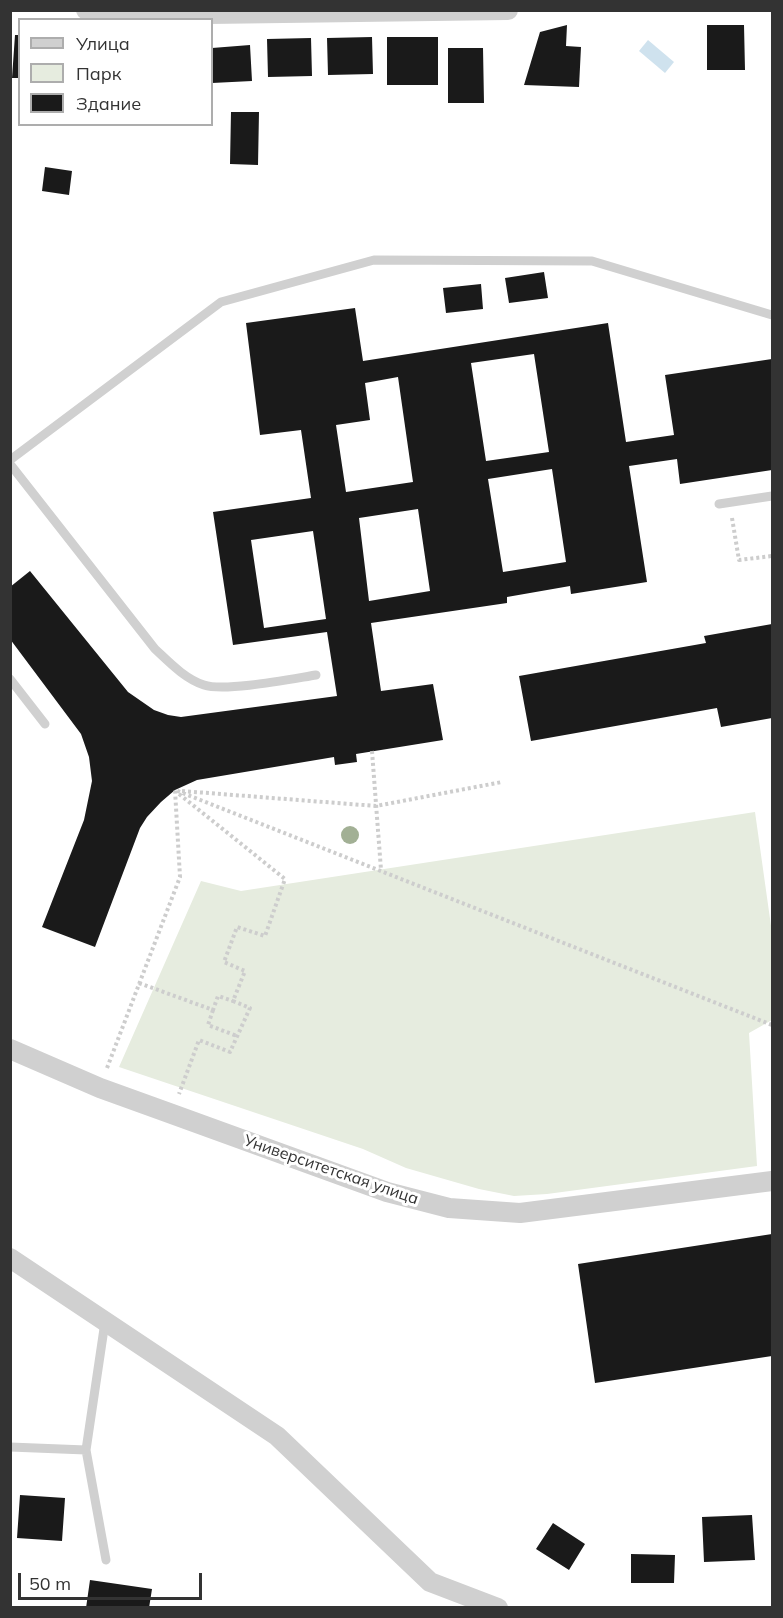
<!DOCTYPE html>
<html>
<head>
<meta charset="utf-8">
<style>
	body { margin:0 }
	#map { position:relative; width:783px; height:1618px; overflow:hidden; background:#fff; font-family:Mulish,sans-serif }
	canvas { display:block }
	.frame { position:absolute; inset:0; border:12px solid #333; pointer-events:none }
	.legend { position:absolute; left:18px; top:18px; width:195px; height:108px; box-sizing:border-box; background:#fff; border:2px solid #adadad; margin:0; padding:8px 10px; list-style:none; font-size:18px; color:#333 }
	.legend li { display:flex; align-items:center; gap:12px; height:30px }
	.legend b { width:30px; border:2px solid #adadad }
	.scale { position:absolute; left:18px; top:1573px; width:184px; height:27px; box-sizing:border-box; border:3px solid #333; border-top:0; padding-left:8px; font-size:18px; line-height:21px; white-space:nowrap; color:#333; -webkit-text-stroke:4px #fff; paint-order:stroke }
</style>
</head>
<body>
<div id="map">
<canvas width="783" height="1618"></canvas>
<div class="frame"></div>
<ul class="legend">
<li><b style="height:8px;background:#d0d0d0"></b>Улица</li>
<li><b style="height:16px;background:#e6ecdf"></b>Парк</li>
<li><b style="height:16px;background:#1a1a1a"></b>Здание</li>
</ul>
<div class="scale">50 m</div>
</div>
<script>
const context = document.querySelector('canvas').getContext('2d');
context.lineJoin = 'round';
function fillPath(path, color) { context.fillStyle = color; context.fill(path, 'evenodd'); }
function strokePath(path, color, width, dash) { context.strokeStyle = color; context.lineWidth = width; context.lineCap = dash ? 'butt' : 'round'; context.setLineDash(dash || []); context.stroke(path); }
function drawText(font, color, halo, rows, align = 'center') {
  context.font = font + ' Mulish,sans-serif'; context.lineWidth = 6; context.setLineDash([]); context.textBaseline = 'middle'; context.strokeStyle = halo; context.fillStyle = color; for (const [text, x, y, turn = 0] of rows) {
    context.save(); context.translate(x, y); context.rotate((+turn || 0) * Math.PI / 180); context.textAlign = isNaN(turn) ? turn : align; if (halo) context.strokeText(text, 0, 0); context.fillText(text, 0, 0); context.restore();
  }
}
fillPath(new Path2D(`
	M755,812L772,933V1020L749,1033L757,1166L547,1194L514,1196L479,1189L406,1168L363,1149L119,1067L201,881L241,891Z`), '#e6ecdf');
fillPath(new Path2D(`
	M648,40L674,62L665,73L639,51Z`), '#cfe2ee');
fillPath(new Path2D(`
	M567,25L566,46L581,47L579,87L524,85L540,32Z
	M707,25H744L745,70H707Z
	M15,35H20V78H12Z
	M372,37L373,74L328,75L327,38Z
	M387,37H438V85H387Z
	M311,38L312,76L268,77L267,39Z
	M250,45L252,81L212,83V48Z
	M448,48H483L484,103H448Z
	M231,112H259L258,165L230,164Z
	M45,167L72,171L69,195L42,191Z
	M544,272L548,298L509,303L505,278Z
	M481,284L483,309L446,313L443,288Z
	M355,308L363,361L608,323L626,442L674,435L665,375L772,359V470L680,484L677,459L629,466L647,582L571,594L570,586L507,597V603L371,623L381,691L433,684L443,740L356,754L357,762L335,765L334,757L197,780L175,790L161,802L147,817L140,828L95,947L42,927L84,820L92,781L89,757L81,734L10,639V587L30,571L128,692L154,710L168,715L181,717L337,696L327,632L233,645L213,512L311,498L301,430L260,435L246,323ZM534,354L549,452L486,461L471,363ZM398,377L413,482L346,492L336,425L370,420L365,383ZM552,469L566,562L503,572L488,479ZM418,509L430,591L369,601L359,518ZM313,531L326,619L264,628L251,540Z
	M772,624V718L721,727L717,708L531,741L519,676L706,643L704,636Z
	M772,1234V1356L595,1383L578,1264Z
	M20,1495L65,1498L62,1541L17,1538Z
	M752,1515L755,1560L704,1562L702,1517Z
	M553,1523L585,1544L569,1570L536,1549Z
	M631,1554L675,1555L674,1583H631Z
	M90,1580L152,1589L149,1608H86Z`), '#1a1a1a');
strokePath(new Path2D(`
	M732,518L739,560L772,556
	M372,751L381,870
	M182,791L376,806L502,782
	M179,794L285,879L265,936L237,927L224,962L245,971L233,1001L250,1008L230,1052L199,1040L179,1094
	M139,983L213,1010L218,996L233,1001
	M213,1010L208,1025L237,1036
	M107,1068L180,877L175,790L772,1025`), '#cdcdcd', 4, [3, 3]);
strokePath(new Path2D(`
	M10,460L221,302L374,260L592,261L772,315
	M10,464L155,649C169,662 185,679 204,685C225,692 291,679 316,675
	M719,504L772,496
	M10,679L45,724
	M10,1447L86,1450L105,1322
	M86,1450L106,1560`), '#d0d0d0', 9);
strokePath(new Path2D(`
	M86,10L134,15L508,10
	M10,1049L100,1088L172,1114L387,1192L449,1208L520,1213L772,1181
	M10,1258L277,1436L430,1582L498,1608`), '#d0d0d0', 20);
context.fillStyle = '#a2b095';
for (const [x, y] of [
	[350,835]
]) { context.beginPath(); context.arc(x, y, 9, 0, 2 * Math.PI); context.fill(); }
drawText('16px', '#333', '#fff', [
	["Университетская улица",331,1170,19]
]);
</script>
</body>
</html>
